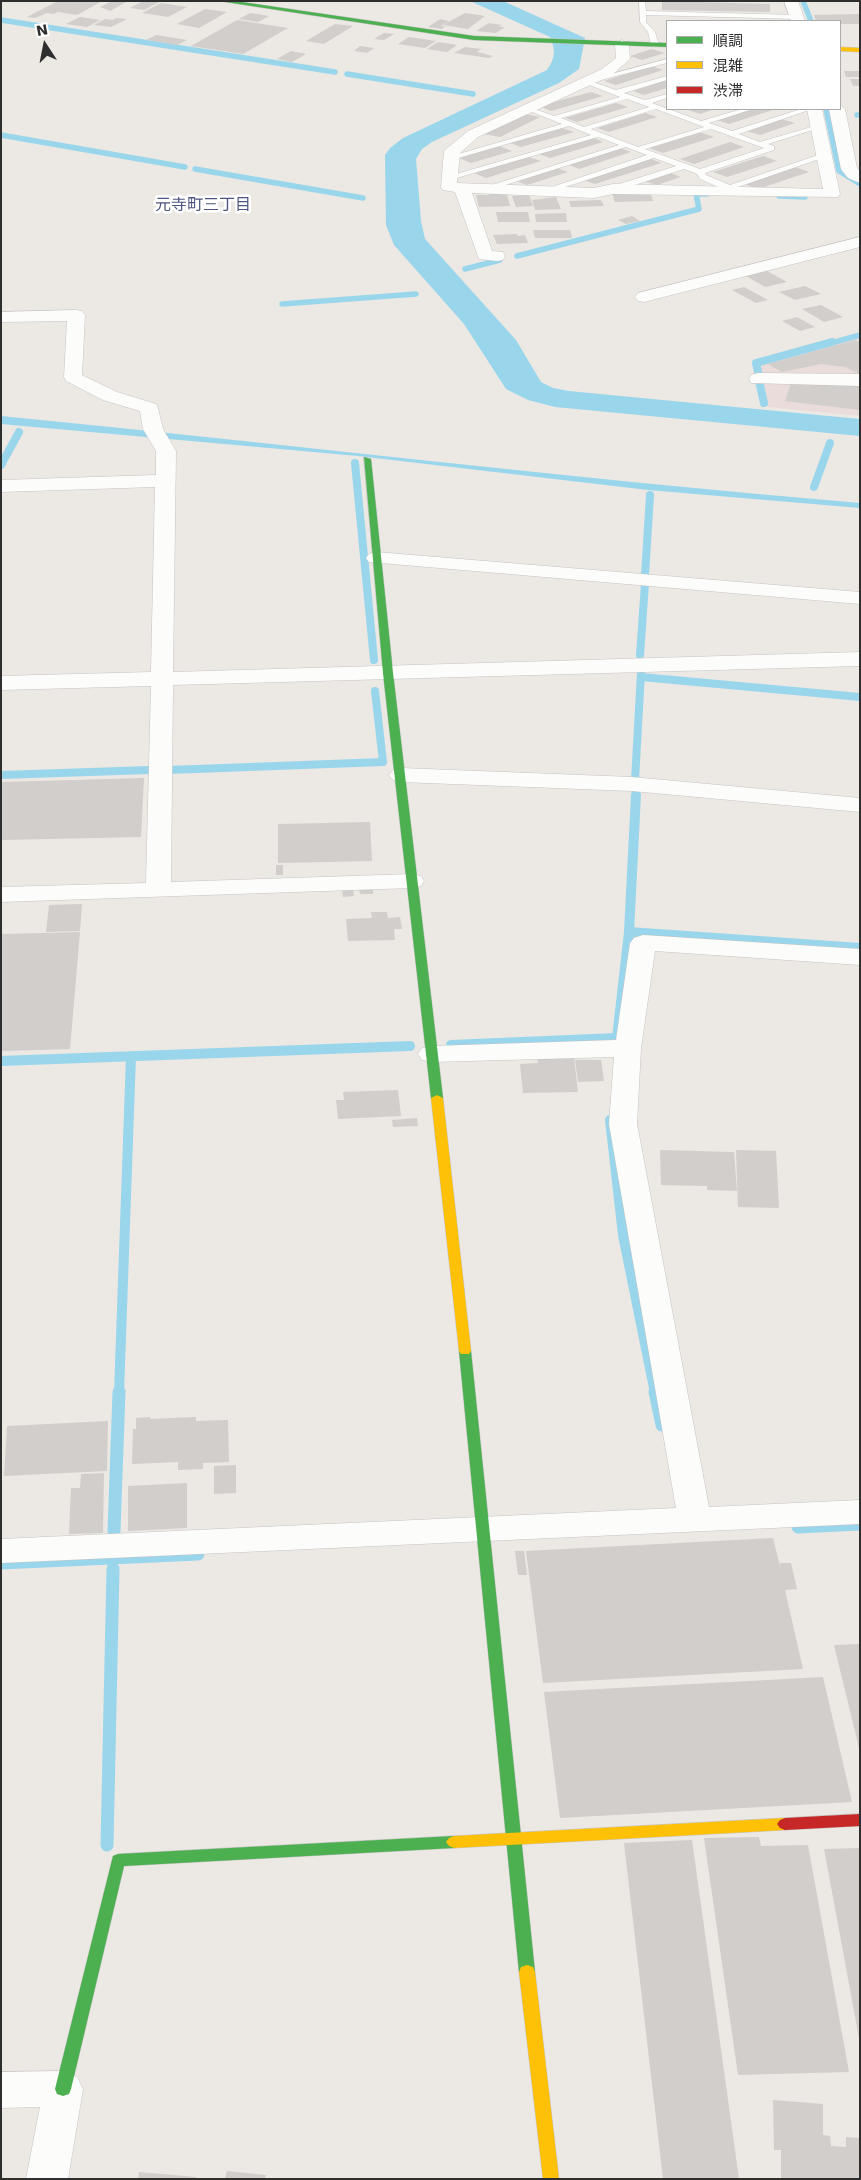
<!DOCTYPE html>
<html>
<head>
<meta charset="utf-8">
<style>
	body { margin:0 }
	#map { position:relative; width:861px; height:2180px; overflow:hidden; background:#ece8e4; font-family:"DejaVu Sans","Noto Sans JP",sans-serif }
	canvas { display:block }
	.frame { position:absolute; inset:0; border:2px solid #2e2e2e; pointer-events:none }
	.legend { position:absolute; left:666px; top:20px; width:175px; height:90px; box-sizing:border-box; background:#fff; border:1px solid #ababab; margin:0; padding:6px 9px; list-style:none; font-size:15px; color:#2e2e2e }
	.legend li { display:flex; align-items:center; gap:10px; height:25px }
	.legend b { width:25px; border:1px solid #ababab }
	.north { position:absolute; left:20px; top:20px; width:50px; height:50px; -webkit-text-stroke:4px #fff; paint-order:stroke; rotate:349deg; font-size:14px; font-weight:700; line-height:20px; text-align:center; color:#2e2e2e }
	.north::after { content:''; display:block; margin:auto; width:18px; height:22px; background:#2e2e2e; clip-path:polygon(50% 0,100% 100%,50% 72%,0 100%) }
</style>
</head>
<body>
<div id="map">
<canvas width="861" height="2180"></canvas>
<div class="frame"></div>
<ul class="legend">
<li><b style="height:6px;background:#4caf50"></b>順調</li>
<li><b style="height:6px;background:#ffc107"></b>混雑</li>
<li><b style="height:6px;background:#c62828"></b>渋滞</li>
</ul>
<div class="north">N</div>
</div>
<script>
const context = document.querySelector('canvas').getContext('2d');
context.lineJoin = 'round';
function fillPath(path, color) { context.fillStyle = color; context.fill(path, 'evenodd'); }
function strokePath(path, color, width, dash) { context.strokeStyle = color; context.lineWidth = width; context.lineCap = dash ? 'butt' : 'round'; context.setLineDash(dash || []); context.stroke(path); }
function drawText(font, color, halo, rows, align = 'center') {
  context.font = font + ' "DejaVu Sans","Noto Sans JP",sans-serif'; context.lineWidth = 5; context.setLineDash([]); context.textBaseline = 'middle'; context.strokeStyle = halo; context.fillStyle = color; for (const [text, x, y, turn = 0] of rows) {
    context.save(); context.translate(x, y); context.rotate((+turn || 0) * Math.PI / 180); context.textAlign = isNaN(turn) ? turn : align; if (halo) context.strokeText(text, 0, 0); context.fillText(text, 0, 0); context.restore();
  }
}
fillPath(new Path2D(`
	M860,336V416L768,407L759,363Z`), '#e9dcdb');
fillPath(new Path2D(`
	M470,1H503L585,38L579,69L559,83L432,142L422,149L416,159L421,221L425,239L516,340L541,382L553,388L569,391L860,419V436L555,407L528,400L506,389L464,324L394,245L386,225L385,155L390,148L403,138L547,70C555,58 556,51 550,37Z
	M1,416C287,444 573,479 860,503V508L648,490L358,456L1,424Z`), '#99d6ec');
strokePath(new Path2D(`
	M803,1L811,21
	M1,20L335,72
	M347,74L473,94
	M826,109L839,171L860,184
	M857,115H860
	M1,135L185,167
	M195,169L363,198
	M779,196L805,197
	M517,256L699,209L696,194H707
	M465,269L500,260
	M282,304L416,294
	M828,344L860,335`), '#99d6ec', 5.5);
strokePath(new Path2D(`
	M759,376L756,363L832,342
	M759,381L764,403
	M355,463L374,660
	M1,465L19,432
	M814,487L830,443
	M645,575L650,495
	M640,655L645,584
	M641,677L860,697
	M169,770L383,762L375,691
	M1,775L149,770
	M635,780L641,673
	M636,796V789`), '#99d6ec', 8);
strokePath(new Path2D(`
	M629,932L860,948
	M451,1045L617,1038L629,932L636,795
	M1,1061L410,1046
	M610,1120L623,1235L655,1393
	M119,1393L131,1056`), '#99d6ec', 10);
strokePath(new Path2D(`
	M655,1392L662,1425
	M798,1527L860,1524
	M114,1531L119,1392
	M1,1563L198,1554
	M107,1845L113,1569`), '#99d6ec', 13);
fillPath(new Path2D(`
	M58,1H102L77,15L58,12L54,14L47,13L35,18L27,17Z
	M112,1H128L110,11L100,7Z
	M143,1H161L144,10L130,8Z
	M662,1L770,4V12L662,10Z
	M161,3L187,7L168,17L142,13Z
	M205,9L227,12L199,28L177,24Z
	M250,13L269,16L258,22L239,19Z
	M465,13L485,16L468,29L443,25Z
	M860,14V24H840V21H816L814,15Z
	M80,17L100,20L87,27L66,24Z
	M117,18L127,19L111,27L94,25L105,19L112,20Z
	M440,19L449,21L441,26H445L442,29L428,27Z
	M237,20L288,28L243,54L191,46Z
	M489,23L502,25L499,27H505L496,33L476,31Z
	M335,24L353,26L324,44L306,41Z
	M384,33L394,34L384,40L374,39Z
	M156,35L187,40L177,45L146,40Z
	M409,37L436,41L425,48L398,44Z
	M438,42L457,45L447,52L427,49Z
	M360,46L374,48L367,53L354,51Z
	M465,47L481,49L477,52L493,56L489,58L454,53Z
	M652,49L665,53L642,60L630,56Z
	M291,51L306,54L292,62L277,59Z
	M651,66L663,70L616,85L604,81Z
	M844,71H860V77H846Z
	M850,79H860V86H853Z
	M667,80V88L644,95L633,91Z
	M591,92L603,96L551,111L539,106Z
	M616,103L628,107L577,122L565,118Z
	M692,109H715L700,114L688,110Z
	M752,109H776L729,124L717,120Z
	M645,113L657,117L609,132L597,128Z
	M524,114L540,117L500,137L484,134Z
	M781,119L795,123L760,135L747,131Z
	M562,128L574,132L521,147L510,143Z
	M700,132L714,137L663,153L649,148Z
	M592,137L603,142L550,158L539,154Z
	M730,142L744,147L694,164L680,159Z
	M499,146L512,151L471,163L459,158Z
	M620,148L631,152L579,169L567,164Z
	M763,156L777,161L727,177L713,172Z
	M529,157L541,161L486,178L474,173Z
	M649,158L661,163L595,184L583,180Z
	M795,167L809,172L758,189L744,184Z
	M557,168L568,172L527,185L516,181Z
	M668,172L681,177L657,185L644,181Z
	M506,191L510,206L479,207L476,195H489V192Z
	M650,192L653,201L615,202L612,193Z
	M529,195L533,206L516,207L512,196Z
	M556,197L561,209L535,210L532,200Z
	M601,200L604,206L571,207L569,201Z
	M496,212H528L530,222H498Z
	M566,213L567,222H536L535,214Z
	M632,216L640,221L626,224L618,220Z
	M533,230H570L572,238H535Z
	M517,234L518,236L525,235L528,243L497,244L493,235Z
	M767,271L787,282L765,287L746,276Z
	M805,286L821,294L795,300L779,292Z
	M744,287L768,300L756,303L732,290Z
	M821,305L843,317L824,322L802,309Z
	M797,317L815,327L800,331L782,321Z
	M855,340L860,342V374L845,367L821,364L782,372L768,364Z
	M791,383L860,385V410L785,401Z
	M144,778L141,837L1,840V782Z
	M370,822L372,861L278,863V824Z
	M276,865H283V875H276Z
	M342,888H353L354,896L343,897Z
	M373,888V894H360L359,889Z
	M82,904L80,931L46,932L49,905Z
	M371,912H387L388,918L400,917L402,929H394L395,940L348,941L346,919L372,918Z
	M80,932L70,1049L1,1051V934Z
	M574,1058L578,1092L523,1093L520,1064L538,1063L537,1059Z
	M575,1060H601L604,1081L578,1082Z
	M398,1090L401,1116L338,1119L336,1100H344L343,1092Z
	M417,1118L418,1126L393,1127L392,1120Z
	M660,1150L734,1152L737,1191L707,1190V1186L661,1185Z
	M736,1150L776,1151L779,1208L738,1207Z
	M150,1417V1419L196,1417V1421L228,1420L229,1462L203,1463V1469L178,1470V1462L132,1464L133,1429H136V1418Z
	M108,1421L107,1471L4,1476L7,1426Z
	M236,1465V1493L214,1494V1466Z
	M104,1473L103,1533L69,1534L71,1488H80L81,1474Z
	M187,1483V1528L128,1531V1486Z
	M773,1538L781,1570L780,1563H791L797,1589L785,1590L803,1669L543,1683L526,1551Z
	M515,1551H524L527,1575H518Z
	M860,1644V1747L859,1748L834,1645Z
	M823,1677L852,1802L560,1818L544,1692Z
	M759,1837L761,1846L808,1845L849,2072L738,2075L704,1838Z
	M692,1840L739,2179H663L624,1843Z
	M860,1848V2038H859L824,1849Z
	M773,2100L823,2104V2135L830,2136L831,2146L846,2147V2137L860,2138V2179H781V2150H774Z
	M227,2171L266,2175L265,2179H225Z
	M139,2172L196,2177V2179H138Z`), '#d1cecb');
const lane = new Path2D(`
	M639,1H645L646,11L797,15L800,17L797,19L646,15V22L655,32L659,45L655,47L651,45L648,32L640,22Z
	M667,59V63L593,82L616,90L667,76V80L624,93L645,100L667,94V98L652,103L701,121L742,109H753L709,123L732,131L801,109H812L739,134L760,142L818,125L822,127L768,144L774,146V150L705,173L706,175L730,185L821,154L828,156L738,187V191L725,190L700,179L697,174L684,169L616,191H610V187L676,166L654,158L547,193L540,191L647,155L626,147L486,191L479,189L619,145L598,137L453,179L446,177L591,135L569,126L455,159L448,157L562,124L522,108L526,106L554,116L620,97L582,82ZM627,99L649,107L584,127L561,118ZM656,109L704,127L638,147L591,129ZM711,129L764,148L700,169L645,149Z`);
const street = new Path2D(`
	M784,1H798L805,21H791Z
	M622,40L629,44L630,59L612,75L478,137L460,153L457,183L594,188L613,184L823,189L807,109H822L840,194L838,197L613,194L594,198L472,193L492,251L503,252L505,256L503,260L497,261L479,259L455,192L443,190L441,187L444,151L468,131L602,69L616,58L615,44Z
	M840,105L845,109L857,168L860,172V183L848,178L841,169L829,109H840Z
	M860,237V247L644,302L638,301L635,297L638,293Z
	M76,310L82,311L85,315L82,375L117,392L156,404L158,408L163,429L176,451L173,672L860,652V666L173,685L171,882L412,874L421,876L424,881L421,886L412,888L1,902V887L146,883L151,686L1,690V676L151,672L155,487L1,492V480L156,475V451L143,429L140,411L103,400L66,381L64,377L67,321L1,322V312Z
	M758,373L860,374V386L751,383L749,379L751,375Z
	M376,552L860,592V604L369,562L366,558L369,554Z
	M401,768L632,777L860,798V812L632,791L401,782L393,780L389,775L393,770Z
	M643,935L860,949V965L655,951L641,1048L637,1124L709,1507L860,1500V1524L1,1563V1539L676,1508L609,1124L614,1057L432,1062L422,1060L418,1054L422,1048L432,1046L616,1040L630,943L634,938Z
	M63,2071L77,2077L83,2089L68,2179H26L40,2107L1,2108V2072Z`);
const fast = new Path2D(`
	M219,1H235L474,36L667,43V47L474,40Z
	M364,457L371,459L393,673L443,1098L437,1101L431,1098L383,673Z
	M465,1347L469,1348L471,1351L535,1972L533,1977L527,1979L521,1977L519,1972L459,1351L461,1348Z
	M454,1836L459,1838L462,1842L459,1846L454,1848L124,1866L71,2089L69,2094L63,2096L57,2094L55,2089L113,1856L118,1854Z`);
const slow = new Path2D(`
	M840,47L860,48V52L840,51Z
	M437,1095L443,1098L471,1351L469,1354H461L459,1351L431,1098Z
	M785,1818L790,1820L793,1824L790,1828L785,1830L454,1848L449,1846L446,1842L449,1838L454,1836Z
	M527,1965L533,1967L535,1972L559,2179H543L519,1972L521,1967Z`);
const jam = new Path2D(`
	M860,1814V1826L785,1830L780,1828L777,1824L780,1820L785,1818Z`);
strokePath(lane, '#c5c4c5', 1);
strokePath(street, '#c5c4c5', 1);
strokePath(fast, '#c5c4c5', 1);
strokePath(slow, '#c5c4c5', 1);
strokePath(jam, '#c5c4c5', 1);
fillPath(lane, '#fcfcfb');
fillPath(street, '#fcfcfb');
fillPath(fast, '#4caf50');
fillPath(slow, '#ffc107');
fillPath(jam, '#c62828');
drawText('16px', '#4d5680', '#fff', [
	["元寺町三丁目",203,206]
]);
</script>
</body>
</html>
